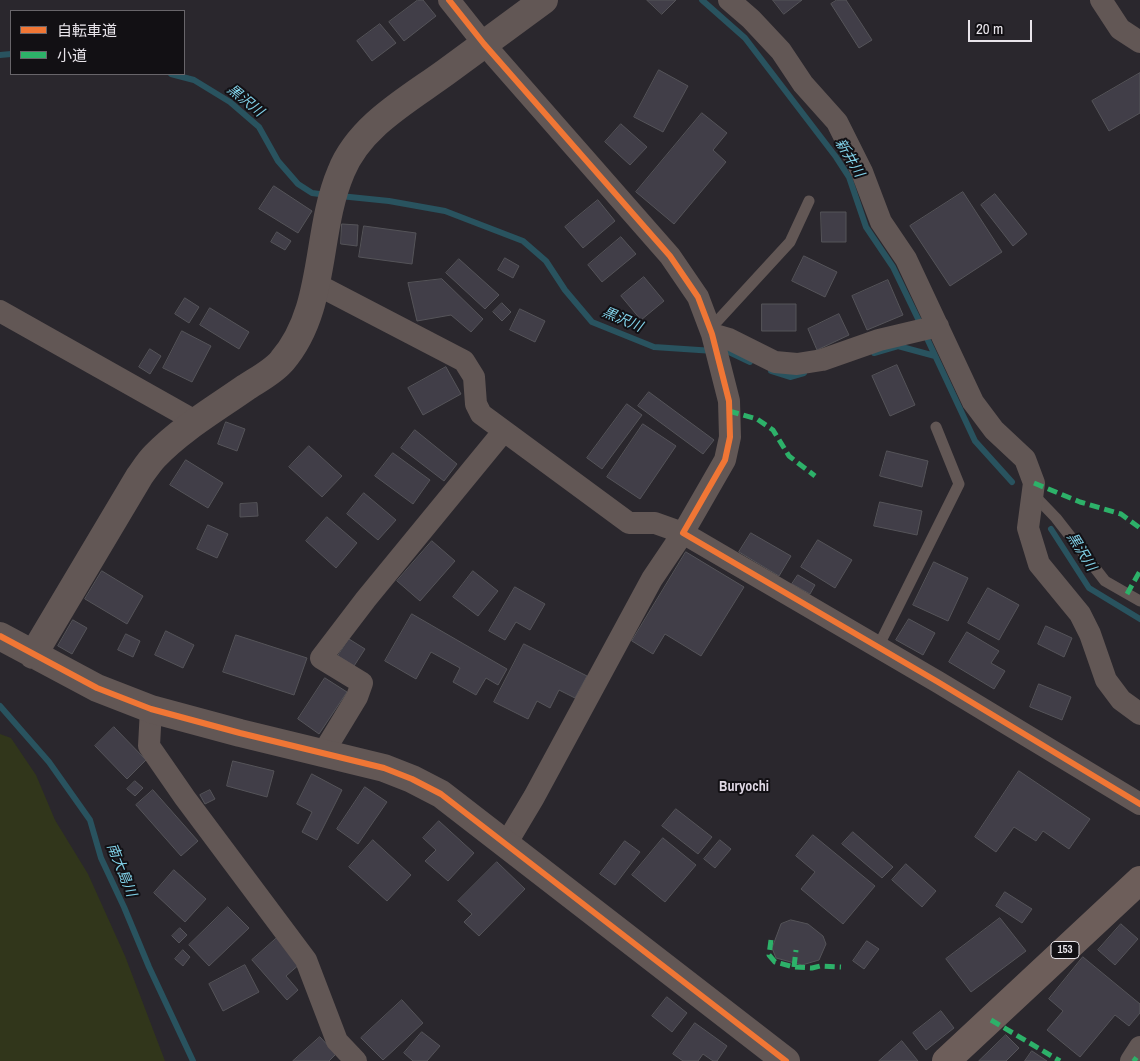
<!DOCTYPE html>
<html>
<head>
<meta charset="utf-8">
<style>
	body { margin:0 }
	#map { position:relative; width:1140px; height:1061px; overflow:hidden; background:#2a272d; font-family:"Archivo Narrow","Noto Sans JP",sans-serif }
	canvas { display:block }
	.legend { position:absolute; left:10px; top:10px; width:175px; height:65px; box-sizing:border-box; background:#121014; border:1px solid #68656a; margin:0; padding:6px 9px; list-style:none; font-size:15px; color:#e9e5eb }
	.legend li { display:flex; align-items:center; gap:10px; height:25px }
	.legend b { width:25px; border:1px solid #68656a }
	.scale { position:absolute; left:968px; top:20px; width:64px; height:22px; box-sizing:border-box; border:2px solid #e9e5eb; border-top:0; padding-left:6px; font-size:15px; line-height:18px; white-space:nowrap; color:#e9e5eb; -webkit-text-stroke:4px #121014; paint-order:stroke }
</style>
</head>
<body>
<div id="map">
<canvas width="1140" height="1061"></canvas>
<ul class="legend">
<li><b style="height:6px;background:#f07635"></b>自転車道</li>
<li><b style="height:6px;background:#2db169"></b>小道</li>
</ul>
<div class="scale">20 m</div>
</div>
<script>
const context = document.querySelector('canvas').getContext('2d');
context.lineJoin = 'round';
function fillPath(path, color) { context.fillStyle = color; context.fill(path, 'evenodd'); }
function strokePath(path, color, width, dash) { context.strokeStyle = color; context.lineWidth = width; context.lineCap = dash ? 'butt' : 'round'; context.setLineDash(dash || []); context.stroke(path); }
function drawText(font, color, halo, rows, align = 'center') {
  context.font = font + ' "Archivo Narrow","Noto Sans JP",sans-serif'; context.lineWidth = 4; context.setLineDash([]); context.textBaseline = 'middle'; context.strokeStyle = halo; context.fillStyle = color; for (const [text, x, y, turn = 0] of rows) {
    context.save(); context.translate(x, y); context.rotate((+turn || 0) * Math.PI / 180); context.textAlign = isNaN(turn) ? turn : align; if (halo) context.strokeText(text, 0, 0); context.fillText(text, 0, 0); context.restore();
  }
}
fillPath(new Path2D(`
	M0,734L11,738L36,775L55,820L88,874L125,956L165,1061H0Z`), '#31361b');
strokePath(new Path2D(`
	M702,0L745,38L836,157L849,177L866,227L893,267L921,325
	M0,55L11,54
	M171,74L194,80L230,102L259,127L278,161L298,184L312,193L327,195
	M340,196L389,201L445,211L523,241L546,261L565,290L592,322L654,347L729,352L750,362
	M925,334L975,441L1012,482
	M874,353L898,346L935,356
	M771,371L790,377L804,373
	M1051,529L1089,588L1140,619
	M0,706L49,762L90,820L101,858L124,907L149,967L193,1061`), '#29535f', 6);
const building = new Path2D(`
	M418,0H423L436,16L404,41L389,22Z
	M647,0H676L662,14Z
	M773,0H802L784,14Z
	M837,0H846L872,40L859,48L831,4Z
	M380,24L396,43L372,61L357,41Z
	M659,70L688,86L663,132L634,117Z
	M1140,73V113L1109,131L1092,101Z
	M702,113L727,133L713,150L726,162L674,224L636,192Z
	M621,124L647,147L630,165L605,142Z
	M274,186L312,211L298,233L259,209Z
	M963,192L1002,252L950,286L910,226Z
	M995,194L1027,234L1013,246L981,205Z
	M598,200L615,221L583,248L565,227Z
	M821,212H846V242H822Z
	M342,224L358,225L357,246L341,244Z
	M364,226L416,233L412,264L359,257Z
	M277,232L291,241L285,250L271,242Z
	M621,237L636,254L602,282L588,265Z
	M804,256L837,272L825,297L792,281Z
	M505,258L519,266L513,278L498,270Z
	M459,259L499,295L485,309L446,273Z
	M644,277L664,301L641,320L621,296Z
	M442,279L483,319L471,332L451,315L417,321L408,283Z
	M888,280L903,315L867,330L852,296Z
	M185,298L199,307L189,323L175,314Z
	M502,303L511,312L502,321L493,312Z
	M762,304H796V331H762Z
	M210,308L249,332L239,349L200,325Z
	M520,309L545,321L535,342L510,330Z
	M839,314L849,335L817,350L808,329Z
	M182,331L211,346L192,382L163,368Z
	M150,349L161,356L150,374L139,367Z
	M897,365L915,405L890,416L872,376Z
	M446,367L461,394L423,415L408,388Z
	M649,392L714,440L703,454L638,406Z
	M627,404L642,415L602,469L587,458Z
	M226,422L245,429L237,451L218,444Z
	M643,424L676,446L640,499L607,477Z
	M415,430L457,464L444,481L401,448Z
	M309,446L342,476L322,497L289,467Z
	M887,451L928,461L922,487L880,476Z
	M393,453L430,480L413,504L375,476Z
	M186,460L223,483L208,508L170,485Z
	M364,493L396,520L378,540L347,514Z
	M880,502L922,511L917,535L874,526Z
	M257,503L258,516L240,517V504Z
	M327,517L357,543L336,568L306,541Z
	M208,525L228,534L217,558L197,549Z
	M751,533L791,556L779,576L739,552Z
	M818,540L852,560L835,588L801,567Z
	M432,541L455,561L420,601L397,581Z
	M686,552L744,587L701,656L665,634L653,654L632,641Z
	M934,562L968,578L948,621L913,605Z
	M102,571L143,596L127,624L85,599Z
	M473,571L498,591L478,616L453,597Z
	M798,575L815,585L810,594L792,584Z
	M515,587L545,604L530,630L516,622L505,640L489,631Z
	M988,588L1019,605L999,640L968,623Z
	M412,614L507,669L498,685L486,678L476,695L453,682L460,668L431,652L416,679L385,661Z
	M909,619L935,633L923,655L896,640Z
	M73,620L87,628L72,654L58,646Z
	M1046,626L1072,638L1064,657L1038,644Z
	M166,631L194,645L183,668L155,655Z
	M967,632L999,651L991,663L1005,671L994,689L949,662Z
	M126,634L140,641L133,657L118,650Z
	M236,635L307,658L294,695L223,672Z
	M349,639L365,649L354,666L338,656Z
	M524,644L587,676L575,698L559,690L550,708L537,701L528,719L494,702Z
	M325,678L347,692L319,734L298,719Z
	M1039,684L1071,697L1062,720L1030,707Z
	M114,727L146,760L127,779L95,746Z
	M233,761L274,771L267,797L227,786Z
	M1019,771L1090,819L1069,849L1043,831L1036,841L1014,827L996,852L975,837Z
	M312,774L342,790L317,840L302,832L312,812L297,804Z
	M135,781L143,788L135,796L127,789Z
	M365,787L387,802L358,844L337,829Z
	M153,790L198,841L181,856L136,805Z
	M210,790L215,799L205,804L200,795Z
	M676,809L712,837L698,854L662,826Z
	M439,821L474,853L448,881L425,861L436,850L423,838Z
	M853,832L893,867L882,878L842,844Z
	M813,835L875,886L843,924L801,889L815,872L796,856Z
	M663,838L696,865L665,902L632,875Z
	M373,840L411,875L387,901L349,867Z
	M720,840L731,849L715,868L704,859Z
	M625,841L640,852L615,885L600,874Z
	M497,862L525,889L479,936L464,922L472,914L458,901Z
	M906,864L936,891L922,907L892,880Z
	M174,870L206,899L185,922L154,893Z
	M1005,892L1032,909L1022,923L996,906Z
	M228,907L249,928L209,966L189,945Z
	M1000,918L1026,951L971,992L946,959Z
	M791,920L808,924L823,936L826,944L819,960L802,965L776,958L772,948L781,924Z
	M1121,924L1138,939L1115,965L1098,950Z
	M180,928L187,935L179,943L172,936Z
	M278,937L301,963L286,976L298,990L287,1000L252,960Z
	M867,941L879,949L864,969L853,961Z
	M183,950L190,957L183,966L175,959Z
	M1083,957L1140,1004V1013L1129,1026L1115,1015L1080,1057L1047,1030L1063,1011L1049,999Z
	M245,965L259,992L223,1011L209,984Z
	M667,997L687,1013L672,1032L652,1016Z
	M402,1000L423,1023L383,1060L361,1038Z
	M941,1011L954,1028L926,1050L913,1033Z
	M695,1023L727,1046L717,1061H713L703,1054L698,1061H683L673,1054Z
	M422,1032L440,1046L427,1061H413L404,1053Z
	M1006,1035L1019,1048L1006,1061H979Z
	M320,1037L336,1054L329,1061H293Z
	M902,1041L918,1061H879Z
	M1032,1051L1047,1061H1025Z`);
fillPath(building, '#413e48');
strokePath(building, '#555459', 1);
strokePath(new Path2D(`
	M710,329L790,242L809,201
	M1032,493L1056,518L1105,581L1140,601
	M878,647L959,484L936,427`), '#625755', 11);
strokePath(new Path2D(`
	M449,0L484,44L670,256L698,297L712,334L729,401L730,437L725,460L683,533L938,682L1140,804
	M729,0L751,19L781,51L803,84L837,122L862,172L881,222L906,259L973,402L994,430L1025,459L1034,483L1028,528L1039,564L1080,614L1090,634L1106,680L1121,700L1140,714
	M1101,0L1120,29L1140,42
	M316,284L464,361L474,377L476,404L481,414L629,523H655L683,533L652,579L534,797L506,844
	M0,311L197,422
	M712,334L729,339L775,362L797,364L822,360L879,340L938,326
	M151,709L149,746L185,798L306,960L337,1041L356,1061
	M323,753L357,697L362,683L321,658L366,599L503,432
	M1131,1061L1140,1047`), '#625755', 22);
strokePath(new Path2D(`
	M0,636L97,688L151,709L240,733L384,768L412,779L441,794L786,1061
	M33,655L139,477C144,470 149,462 155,456C181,429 215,409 245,388C257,380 273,372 282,361C327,309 315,233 341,172C359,126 409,99 446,72C479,48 511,24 544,0`), '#625755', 28);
strokePath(new Path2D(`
	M946,1061L1140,880`), '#6d5e5a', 28);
strokePath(new Path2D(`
	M729,411L757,419L773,430L789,456L815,476
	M1034,483L1080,502L1121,514L1140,528
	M1127,594L1140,571
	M771,940L769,955L775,962L794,967L812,968L820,966L841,967
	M794,967L796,950
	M991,1020L1060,1061
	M1133,1058L1137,1061`), '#2db169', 5, [10, 5]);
strokePath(new Path2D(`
	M449,0L484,44L670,256L698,297L712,334L729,401L730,437L725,460L683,533L938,682L1140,804
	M0,636L97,688L151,709L240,733L384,768L412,779L441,794L786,1061`), '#f07635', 6);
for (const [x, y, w] of [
	[1065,950,28]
]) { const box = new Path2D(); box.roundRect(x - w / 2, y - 8.5, w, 17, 4); context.fillStyle = '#121014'; context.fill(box); strokePath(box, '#e9e5eb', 1); }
drawText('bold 11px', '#e9e5eb', null, [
	["153",1065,950]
]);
drawText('italic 14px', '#81d1e8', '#121014', [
	["黒沢川",245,101,39],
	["新井川",849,158,59],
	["黒沢川",622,320,23],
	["黒沢川",1081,552,58],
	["南大島川",121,870,68]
]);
drawText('bold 14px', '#dfd7e4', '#121014', [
	["Buryochi",744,787]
]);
</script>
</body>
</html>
